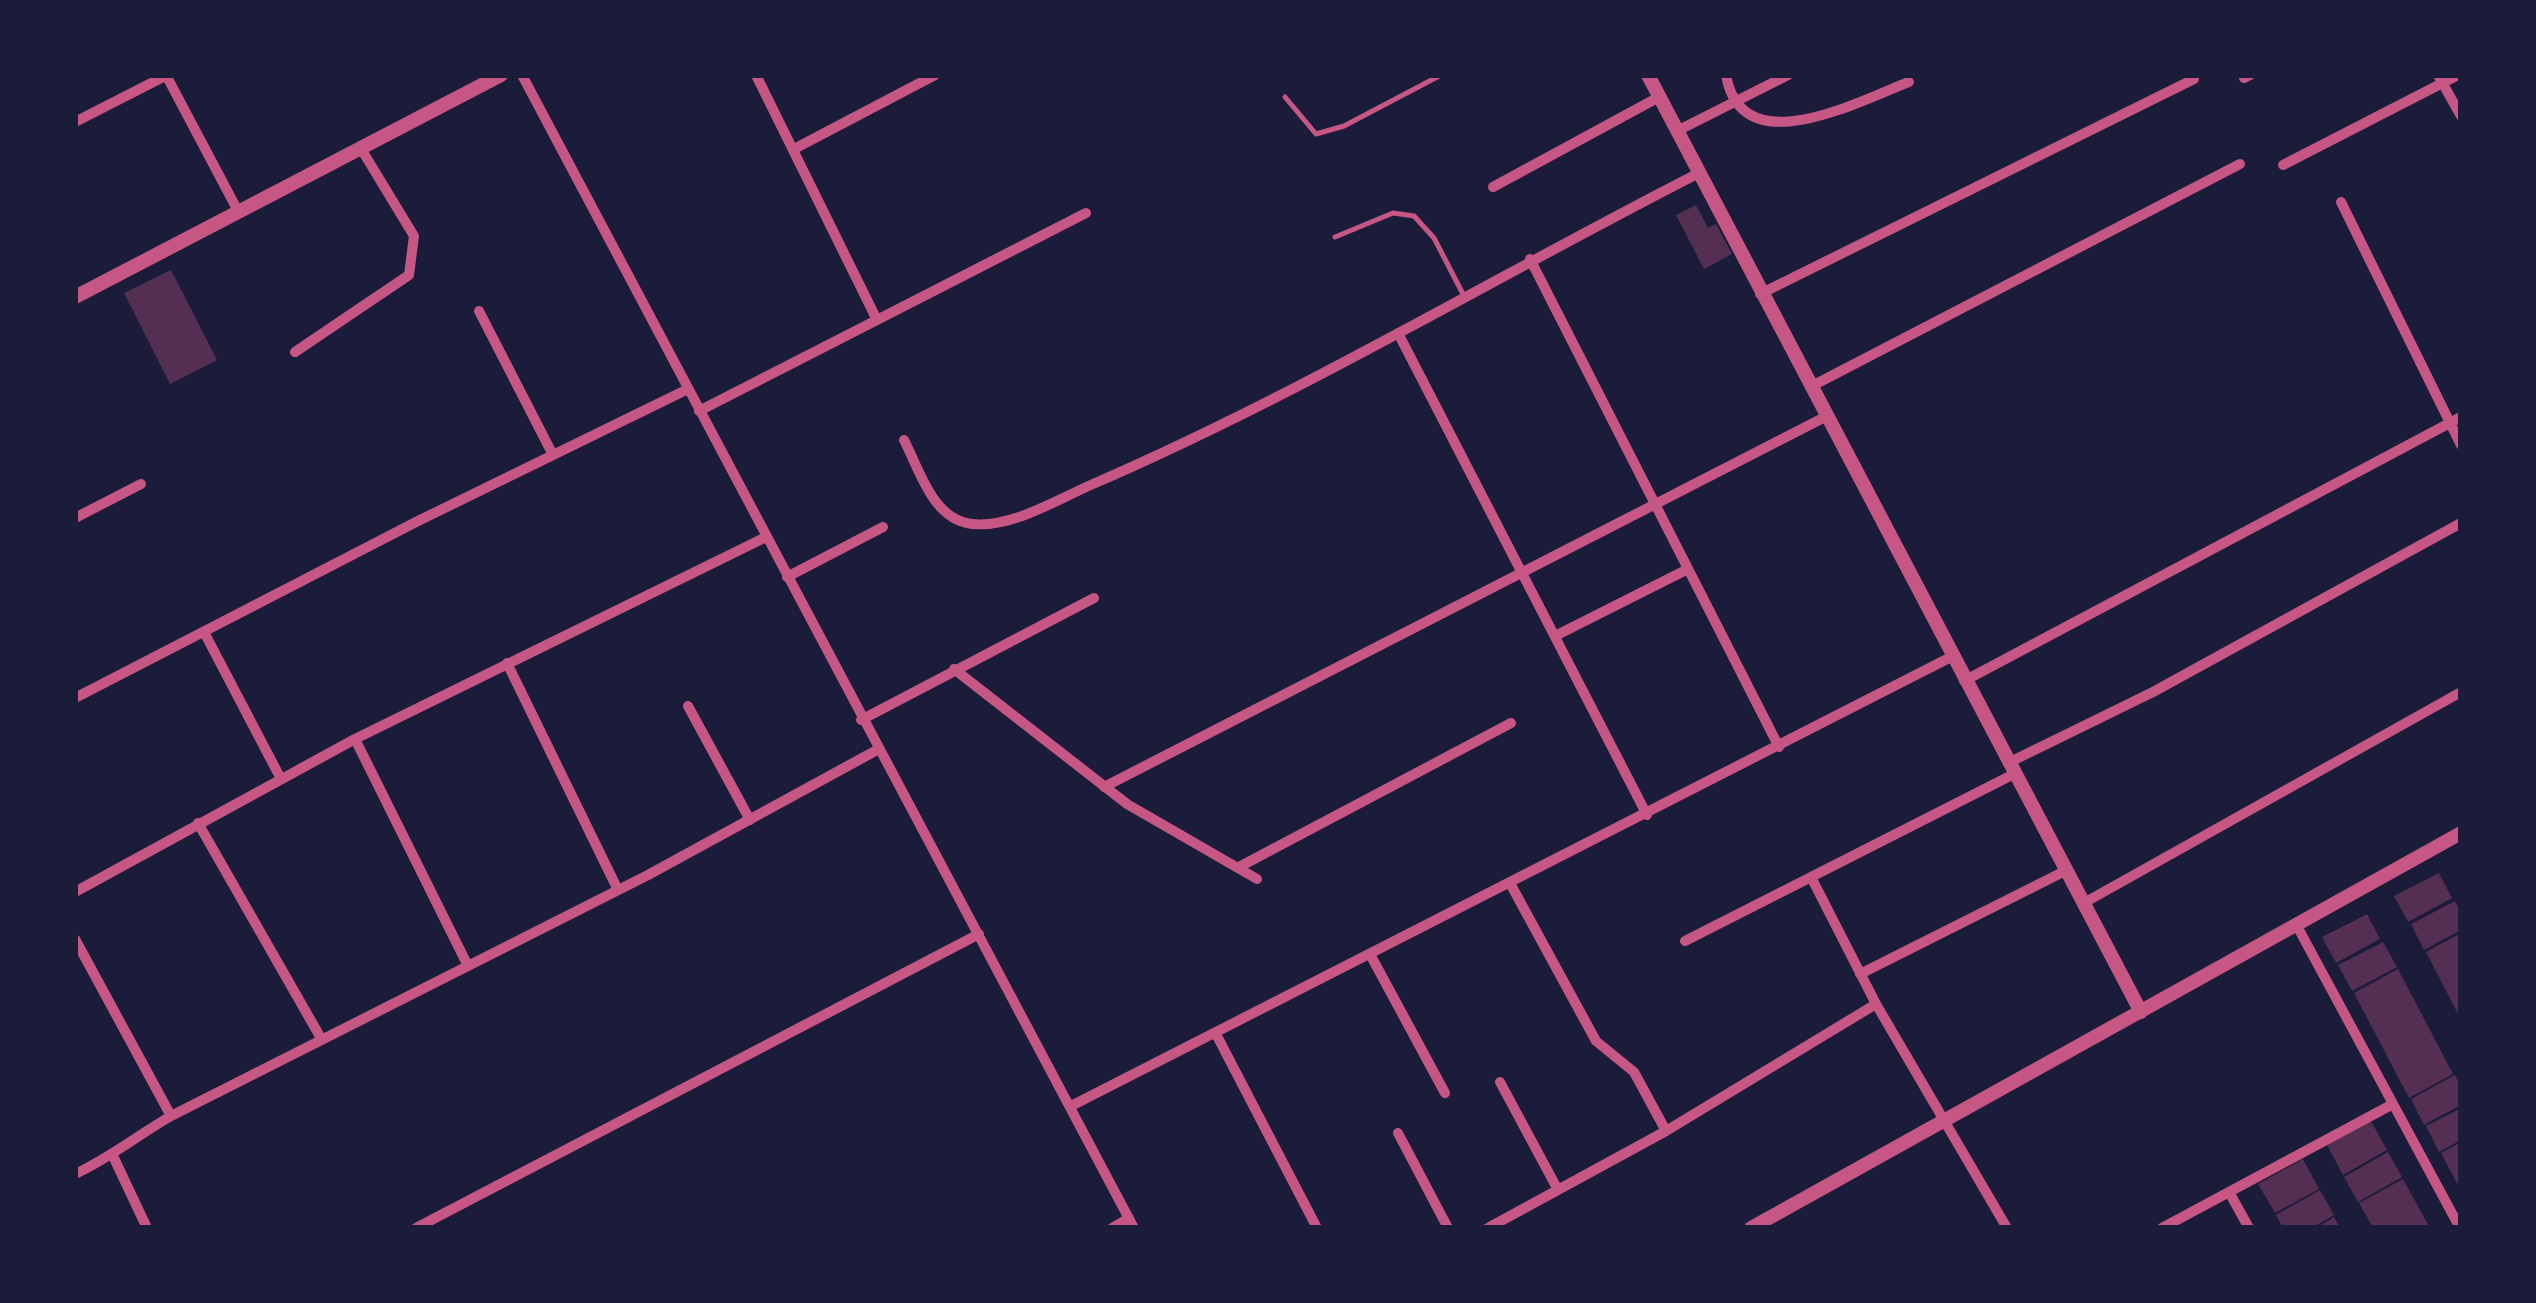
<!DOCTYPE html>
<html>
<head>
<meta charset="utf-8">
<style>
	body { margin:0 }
	#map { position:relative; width:2536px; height:1303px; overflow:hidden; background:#1b1b3a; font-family:"DejaVu Sans",sans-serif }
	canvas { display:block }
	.frame { position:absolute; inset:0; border:78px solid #1b1b3a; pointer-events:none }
</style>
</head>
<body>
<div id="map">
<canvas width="2536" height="1303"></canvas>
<div class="frame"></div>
</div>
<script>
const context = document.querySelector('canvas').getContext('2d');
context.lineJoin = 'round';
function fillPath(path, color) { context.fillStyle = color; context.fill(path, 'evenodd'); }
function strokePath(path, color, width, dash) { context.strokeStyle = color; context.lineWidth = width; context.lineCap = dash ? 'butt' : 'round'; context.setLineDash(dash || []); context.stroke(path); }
fillPath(new Path2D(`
	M1696,205L1708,228L1716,224L1732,254L1704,269L1676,215Z
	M171,270L217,360L170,384L124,293Z
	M2439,873L2452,898L2408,922L2394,896Z
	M2455,901L2461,912V930L2424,950L2411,924Z
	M2367,914L2380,939L2336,963L2322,937Z
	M2461,933V1020L2426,952Z
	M2383,942L2397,967L2352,991L2338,965Z
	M2398,969L2453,1074L2409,1098L2354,993Z
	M2455,1075L2461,1086V1105L2424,1125L2411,1099Z
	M2461,1108V1140L2439,1152L2426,1126Z
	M2371,1121L2387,1150L2343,1175L2327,1145Z
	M2461,1142V1191L2441,1153Z
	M2388,1152L2402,1177L2358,1202L2344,1177Z
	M2303,1159L2319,1189L2275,1213L2258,1184Z
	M2403,1179L2430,1228H2373L2359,1203Z
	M2320,1190L2334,1215L2312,1228H2283L2276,1215Z
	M2334,1217L2340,1228H2316Z`), '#542f53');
strokePath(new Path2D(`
	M1285,97L1316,134L1344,126L1441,75
	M1335,237L1393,213L1414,216L1434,238L1464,296`), '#c65784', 5);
strokePath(new Path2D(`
	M166,75L238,211
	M522,75L1134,1228
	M756,75L876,318
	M1726,75C1742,165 1858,101 1909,82
	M2438,75L2461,116
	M2244,78L2250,75
	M75,122L167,75
	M1677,131L1788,75
	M794,149L935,75
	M2283,165L2458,75
	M1493,187L1659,97
	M2341,202L2461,445
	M1530,259L1779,747
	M1760,294L2194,79
	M479,311L553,455
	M1398,333L1647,815
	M295,352L409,275L414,236L360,147
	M1810,387L2240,164
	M699,411L1086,213
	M904,440C920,471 933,520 972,524C1012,528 1056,500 1093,484C1301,394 1497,276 1699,173
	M75,518L141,484
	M787,577L883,527
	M204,632L281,779
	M1557,635L1688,569
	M507,663L618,890
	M954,669L1127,804L1257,879
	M1964,681L2461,417
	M75,698L416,522L688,389
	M688,706L750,820
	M861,720L1094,598
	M355,739L468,966
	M2008,763L2153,692L2461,523
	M1104,787L1825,417
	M198,823L322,1040
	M1239,867L1511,723
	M1811,877L1876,1004L2007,1228
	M1511,885L1596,1041L1634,1072L1666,1131
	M75,892L355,739L766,537
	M2082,904L2461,692
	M2297,926L2460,1228
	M75,939L171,1116L648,875L877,750
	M1685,941L2014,774
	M1371,956L1445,1093
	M1860,974L2065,871
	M1216,1034L1317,1228
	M1500,1082L1558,1190
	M1071,1106L1951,657
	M1398,1133L1448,1228
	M113,1156L147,1228
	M75,1174C110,1158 138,1135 171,1116
	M2229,1192L2249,1228
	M416,1228L979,934
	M1112,1228L1129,1218
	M1488,1228L1666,1131L1876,1004
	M2162,1228L2393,1104`), '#c65784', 10);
strokePath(new Path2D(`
	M1648,75L2141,1012
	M75,297L501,75
	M1751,1228L2461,833`), '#c65784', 14);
</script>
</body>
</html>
